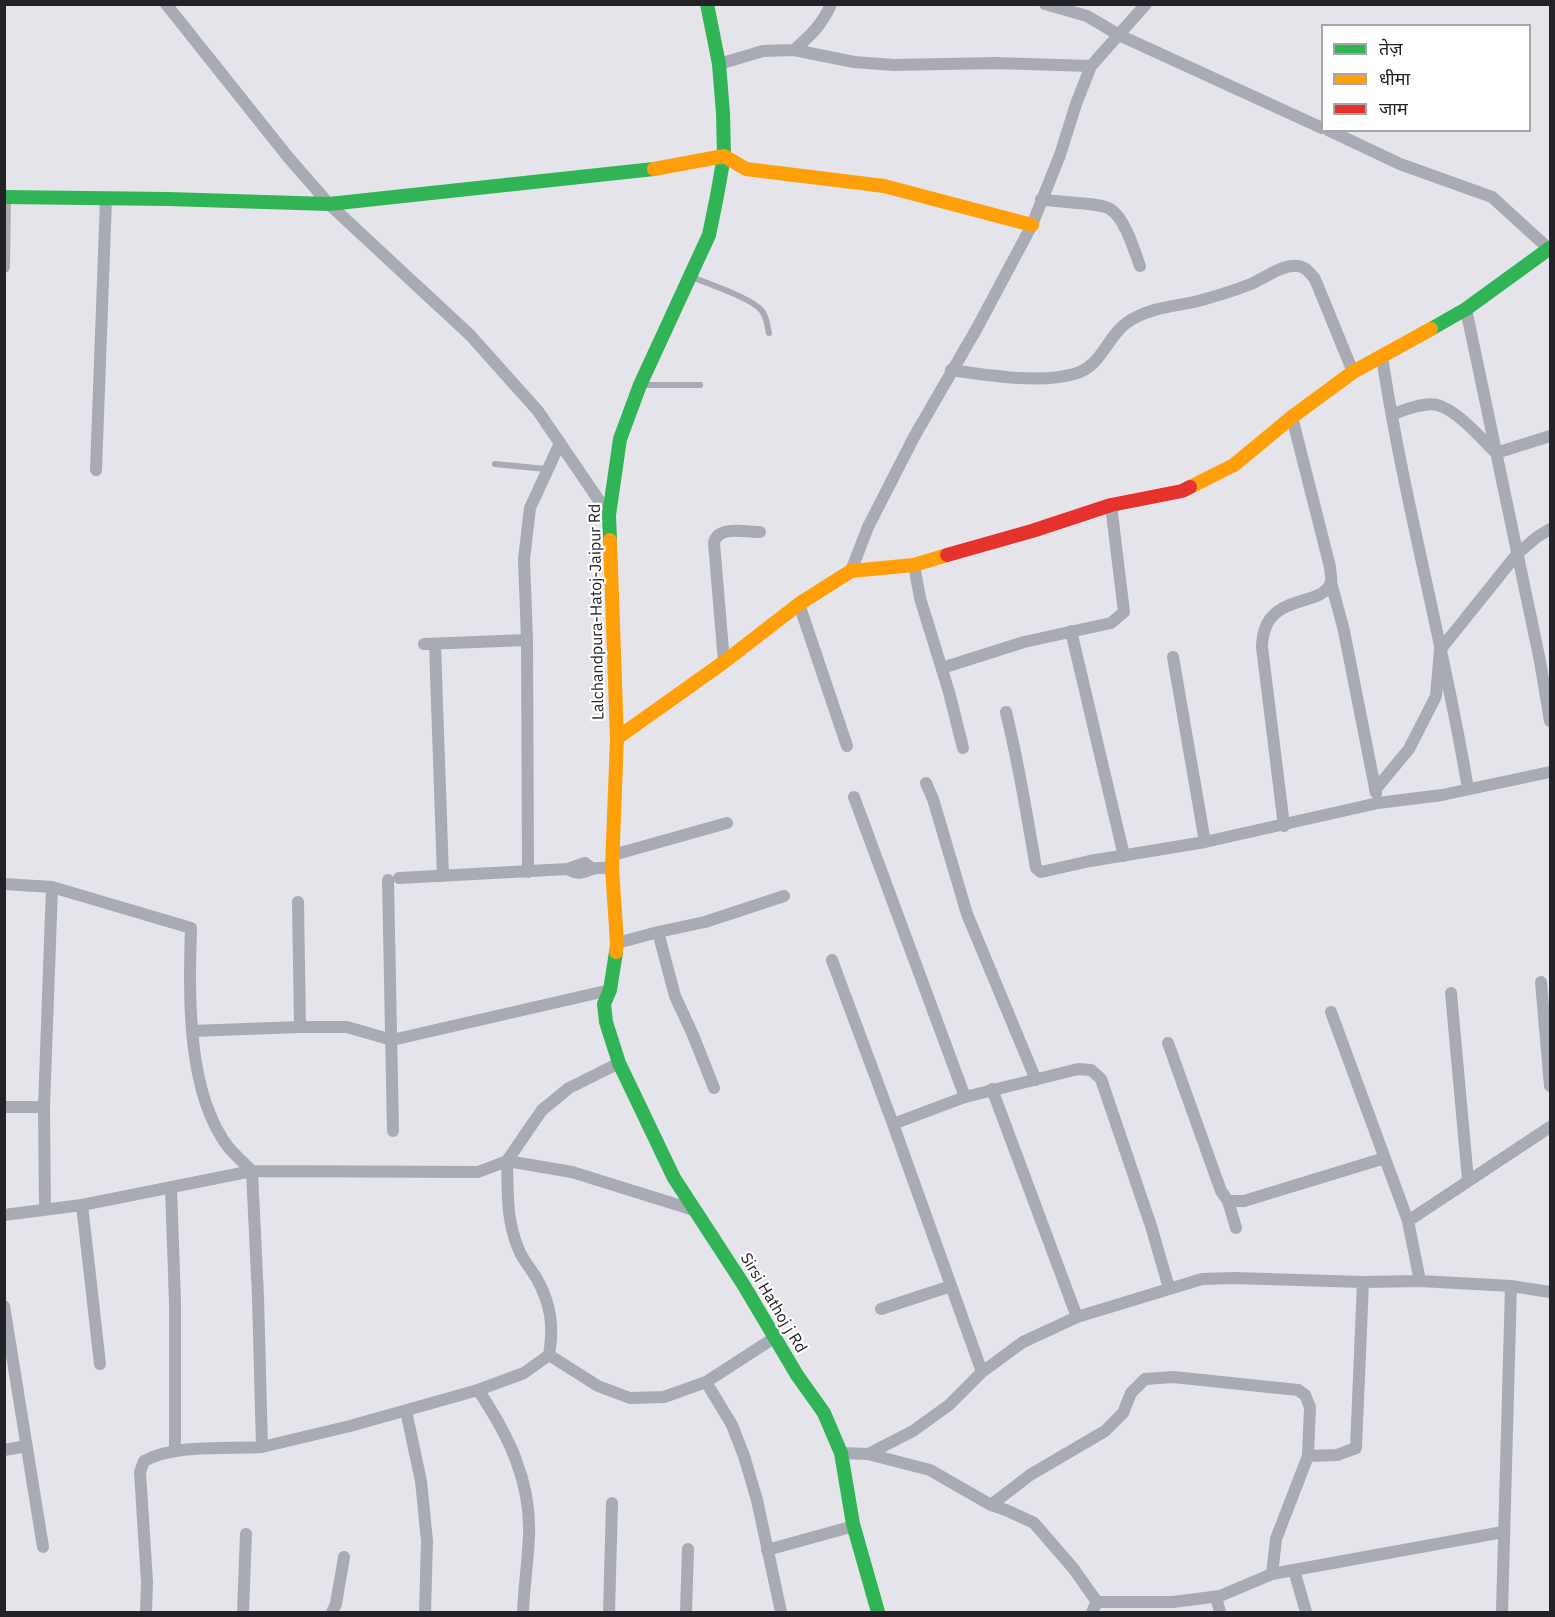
<!DOCTYPE html>
<html>
<head>
<meta charset="utf-8">
<style>
	body { margin:0 }
	#map { position:relative; width:1555px; height:1617px; overflow:hidden; background:#e4e4ea; font-family:"IBM Plex Sans","Noto Sans Devanagari",sans-serif }
	canvas { display:block }
	.frame { position:absolute; inset:0; border:6px solid #232327; pointer-events:none }
	.legend { position:absolute; left:1321px; top:24px; width:210px; height:108px; box-sizing:border-box; background:#fff; border:2px solid #a7a7a9; margin:0; padding:8px 10px; list-style:none; font-size:18px; color:#232327 }
	.legend li { display:flex; align-items:center; gap:12px; height:30px }
	.legend b { width:30px; border:2px solid #a7a7a9 }
</style>
</head>
<body>
<div id="map">
<canvas width="1555" height="1617"></canvas>
<div class="frame"></div>
<ul class="legend">
<li><b style="height:8px;background:#30b455"></b>तेज़</li>
<li><b style="height:8px;background:#ff9f0a"></b>धीमा</li>
<li><b style="height:8px;background:#e5322d"></b>जाम</li>
</ul>
</div>
<script>
const context = document.querySelector('canvas').getContext('2d');
context.lineJoin = 'round';
function strokePath(path, color, width, dash) { context.strokeStyle = color; context.lineWidth = width; context.lineCap = dash ? 'butt' : 'round'; context.setLineDash(dash || []); context.stroke(path); }
function drawText(font, color, halo, rows, align = 'center') {
  context.font = font + ' "IBM Plex Sans",sans-serif'; context.lineWidth = 4.5; context.setLineDash([]); context.textBaseline = 'middle'; context.strokeStyle = halo; context.fillStyle = color; for (const [text, x, y, turn = 0] of rows) {
    context.save(); context.translate(x, y); context.rotate((+turn || 0) * Math.PI / 180); context.textAlign = isNaN(turn) ? turn : align; if (halo) context.strokeText(text, 0, 0); context.fillText(text, 0, 0); context.restore();
  }
}
strokePath(new Path2D(`
	M692,277C708,284 752,298 762,311C767,317 767,326 769,333
	M643,385H700
	M495,464L546,469`), '#a8abb4', 6);
strokePath(new Path2D(`
	M166,4L288,157L329,204L470,335L538,411L609,515
	M1045,4L1087,16L1119,35L1322,128
	M794,50C810,36 823,24 831,4
	M719,64L763,51L794,50L854,62L894,65L995,63L1091,66
	M1328,130L1400,164L1492,197L1549,249
	M1041,199C1058,203 1099,202 1110,209C1125,218 1134,250 1140,266
	M4,267L5,197
	M1466,309L1540,661L1550,721
	M1382,357C1404,502 1444,644 1468,789
	M951,370C987,375 1039,384 1074,374C1101,367 1106,339 1125,324C1146,308 1171,307 1194,302C1214,297 1233,291 1251,284C1265,278 1282,264 1298,266C1306,267 1310,273 1315,279L1353,372
	M1392,415C1402,410 1426,402 1437,405C1457,410 1481,438 1496,453L1550,436
	M96,470L106,199
	M914,565L920,598L949,692L963,748
	M851,571L868,527L914,437L977,328L1032,225L1060,155L1076,104L1091,66L1146,4
	M1331,582L1344,631L1376,793
	M799,604L847,746
	M1071,631L1124,856
	M424,644L527,640
	M435,645L443,876
	M1173,657L1205,842
	M724,662L714,543C717,525 746,532 760,532
	M942,668L1024,642L1111,623L1124,612L1111,505
	M1006,712C1019,764 1027,816 1036,868L1041,872L1090,861L1205,842L1378,803L1442,795L1550,772
	M926,783L933,799L967,914L1036,1080
	M1375,790L1409,749L1436,696L1440,650L1517,554L1537,537L1550,529
	M854,797L965,1097
	M1284,826L1262,647C1263,589 1325,610 1331,581C1332,578 1330,571 1330,567L1292,417
	M613,855L727,823
	M568,869L585,863L593,869
	M528,872L527,640L524,559L530,508L560,443
	M399,878L568,869C578,875 582,873 592,869C597,867 606,868 612,868
	M388,880L393,1131
	M4,884L52,887L191,928C189,994 186,1093 229,1148C236,1156 244,1163 252,1171
	M298,902L300,1027
	M658,932L675,996L693,1035L714,1088
	M617,943L658,932L705,922L784,896
	M832,960L893,1124
	M1541,982L1550,1086
	M1451,993L1468,1180
	M1331,1012L1408,1221L1420,1281
	M192,1031L300,1027H347L392,1040L610,990
	M1168,1043L1221,1191L1228,1201H1244L1385,1158
	M992,1089L1077,1317
	M4,1107H44
	M171,1188L175,1302V1451
	M1228,1201L1236,1228
	M82,1205L100,1364
	M45,1209L44,1107L52,887
	M4,1215L82,1205L252,1171
	M1408,1221L1550,1127
	M4,1306L43,1547
	M881,1309L951,1286
	M549,1355L598,1386L630,1398L664,1397L706,1382L732,1425L744,1456L757,1500L781,1612
	M982,1372L893,1124L965,1097L1078,1069L1091,1070L1101,1079L1151,1226L1169,1288
	M706,1382L774,1338
	M478,1390L350,1426L262,1447L258,1297L252,1171L478,1172L507,1161L542,1110L569,1088L619,1063
	M406,1411L421,1481L427,1541L425,1612
	M4,1450L27,1446
	M841,1453L868,1454L930,1470L991,1505L1006,1510L1034,1523L1073,1568L1097,1602L1092,1612
	M868,1454L913,1431L949,1405L982,1372L1023,1342L1077,1317L1202,1279L1234,1278L1363,1282L1420,1281L1511,1286L1550,1292
	M1308,1456L1337,1455L1356,1448L1363,1282
	M991,1505L1030,1475L1105,1431L1123,1413L1131,1393L1145,1379L1173,1377L1298,1390L1305,1395L1310,1407L1308,1456L1276,1539L1272,1574
	M767,1550L854,1526
	M1294,1570L1306,1612
	M1216,1597L1220,1612
	M1097,1602H1173L1220,1596L1272,1574L1503,1532
	M146,1612L147,1582L140,1472L144,1461C176,1444 225,1449 262,1447
	M243,1612L246,1534
	M332,1612L336,1604L344,1557
	M523,1612C524,1586 528,1561 529,1535C531,1481 508,1434 478,1390L524,1373L549,1355C554,1327 551,1304 537,1279C531,1269 522,1259 518,1248C506,1217 508,1194 507,1161L572,1172L694,1210
	M609,1612L612,1503
	M686,1612L688,1549
	M1502,1612L1511,1286`), '#a8abb4', 12);
strokePath(new Path2D(`
	M4,197L168,199L329,204L654,169
	M1431,329L1466,309L1550,248
	M610,540L609,515L620,439L640,385L709,235L717,196L724,156L723,113L719,64L707,4
	M616,952L610,990L604,1004L606,1022L619,1063L674,1178L743,1284L797,1375L824,1413L841,1453L853,1524L878,1612`), '#30b455', 14);
strokePath(new Path2D(`
	M654,169L724,156L746,169L884,186L1032,225
	M1190,487L1234,465L1292,417L1353,372L1431,329
	M610,540L617,738L612,868L617,943L616,952
	M617,738L724,662L799,604L851,571L914,565L947,555`), '#ff9f0a', 14);
strokePath(new Path2D(`
	M947,555L1032,531L1111,505L1182,491L1190,487`), '#e5322d', 14);
drawText('16px', '#232327', '#fff', [
	["Lalchandpura-Hatoj-Jaipur Rd",597,612,-91],
	["Sirsi Hathoj j Rd",773,1303,59]
]);
</script>
</body>
</html>
